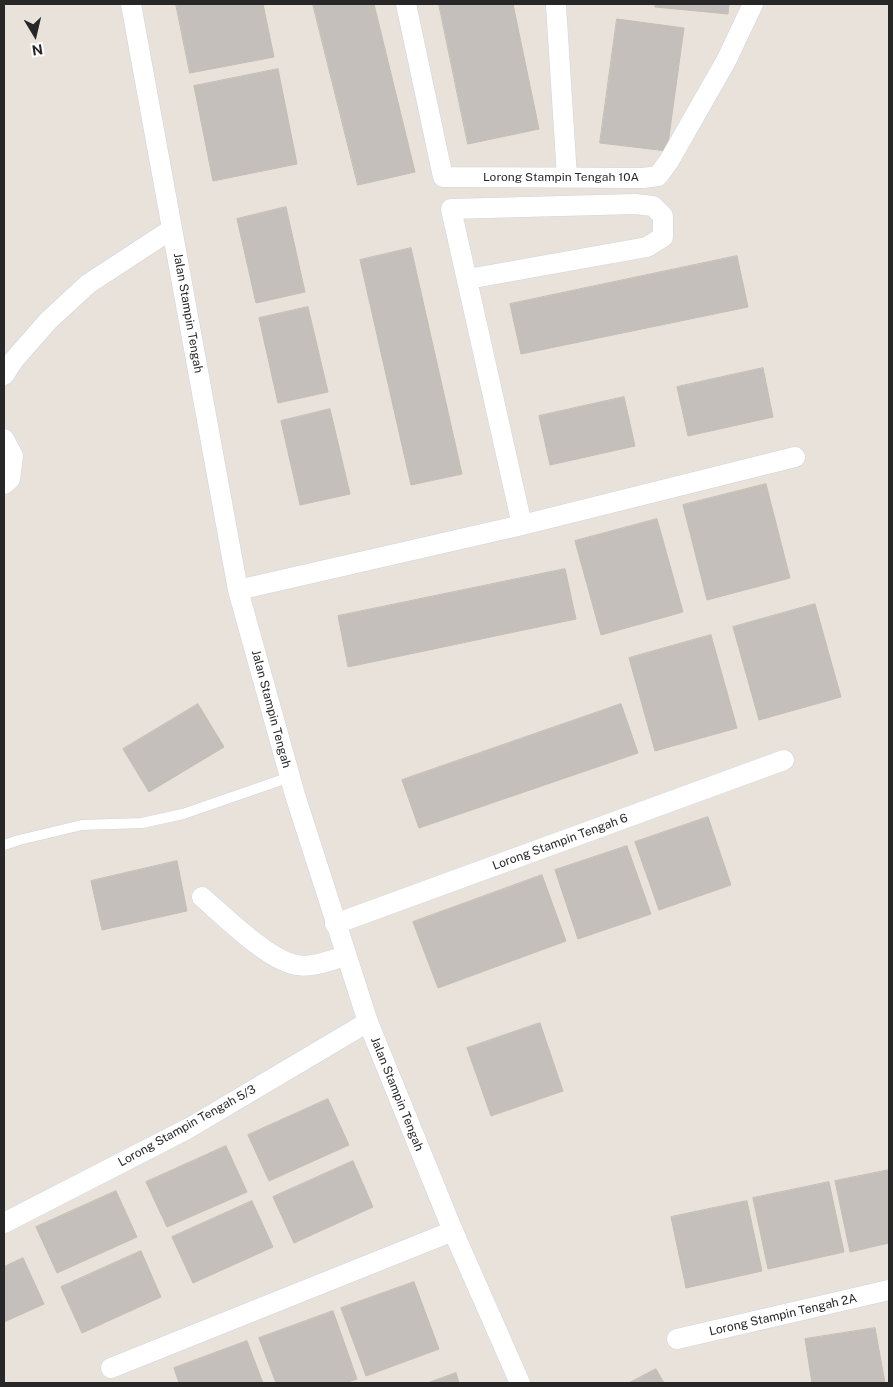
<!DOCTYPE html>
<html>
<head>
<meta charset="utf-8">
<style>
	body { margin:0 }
	#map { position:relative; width:893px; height:1387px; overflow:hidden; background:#e9e2da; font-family:"Public Sans",sans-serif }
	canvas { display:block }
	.frame { position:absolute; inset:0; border:5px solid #272727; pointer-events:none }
	.north { position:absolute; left:10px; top:10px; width:50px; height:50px; -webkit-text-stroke:4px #fff; paint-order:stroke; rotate:171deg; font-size:14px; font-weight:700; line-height:20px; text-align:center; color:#272727 }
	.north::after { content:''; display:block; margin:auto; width:18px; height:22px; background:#272727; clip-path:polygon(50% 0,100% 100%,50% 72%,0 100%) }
</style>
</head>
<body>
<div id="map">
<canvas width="893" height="1387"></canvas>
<div class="frame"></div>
<div class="north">N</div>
</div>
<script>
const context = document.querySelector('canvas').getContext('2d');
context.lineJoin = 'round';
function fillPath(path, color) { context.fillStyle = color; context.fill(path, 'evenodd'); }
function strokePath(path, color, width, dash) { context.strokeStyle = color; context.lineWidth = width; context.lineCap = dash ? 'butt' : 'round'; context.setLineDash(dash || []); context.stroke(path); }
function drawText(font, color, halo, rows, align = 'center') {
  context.font = font + ' "Public Sans",sans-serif'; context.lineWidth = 4; context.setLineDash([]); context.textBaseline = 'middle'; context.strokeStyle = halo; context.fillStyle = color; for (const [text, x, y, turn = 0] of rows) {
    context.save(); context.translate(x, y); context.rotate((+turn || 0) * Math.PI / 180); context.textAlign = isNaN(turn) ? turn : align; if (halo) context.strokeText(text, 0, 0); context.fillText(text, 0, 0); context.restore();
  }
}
const building = new Path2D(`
	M176,4H263L274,57L190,73Z
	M313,4H374L415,172L358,185Z
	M439,4H513L539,129L468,144Z
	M656,4H729L728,14L655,7Z
	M617,19L684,28L667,151L600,143Z
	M278,69L297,164L213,181L194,86Z
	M286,207L305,292L256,303L237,219Z
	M411,248L462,474L411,485L360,260Z
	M737,256L748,307L521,354L510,304Z
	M308,307L328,392L278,403L259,318Z
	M763,368L773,417L688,436L677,387Z
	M624,397L635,446L550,465L539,416Z
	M330,409L350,494L300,505L281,421Z
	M766,484L790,578L707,600L683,505Z
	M657,519L683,612L601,635L575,541Z
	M565,569L576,619L348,667L338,616Z
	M815,604L841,697L759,720L733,627Z
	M711,635L737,728L655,751L629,658Z
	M198,704L224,747L149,792L123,749Z
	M621,704L638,753L419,828L402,780Z
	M708,817L731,885L659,910L635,842Z
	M627,846L651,914L578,939L555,870Z
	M177,861L187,911L102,930L91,881Z
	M542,875L566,941L438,988L413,922Z
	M540,1023L563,1091L491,1116L467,1048Z
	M328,1099L349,1145L269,1181L248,1135Z
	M226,1146L247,1192L167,1227L146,1182Z
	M353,1161L373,1207L294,1243L273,1197Z
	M889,1170V1243L850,1252L835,1181Z
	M829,1182L844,1252L768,1269L753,1198Z
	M116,1191L137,1237L57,1273L36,1227Z
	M252,1201L273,1247L193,1283L172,1237Z
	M747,1201L762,1271L686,1288L671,1217Z
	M141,1251L161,1297L82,1333L61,1287Z
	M23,1258L44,1304L4,1322V1267Z
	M414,1282L439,1349L366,1376L341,1308Z
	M333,1311L357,1379L345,1383H276L259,1338Z
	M875,1328L885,1383H812L805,1339Z
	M247,1341L263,1383H179L174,1368Z
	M656,1369L664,1383H629Z
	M456,1373L459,1383H428Z`);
fillPath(building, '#c4bfba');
strokePath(building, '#c3beb4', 1);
const lane = new Path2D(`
	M4,845L19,840L82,825L142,823L183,814L290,777`);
const street = new Path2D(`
	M131,4L238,590L295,795L368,1022L453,1231L520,1383
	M406,4L443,177L643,178L658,176L669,161L726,61L753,4
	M556,5L567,177
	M468,279L647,247L663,237V216L653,206L635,204L451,209L522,525
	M4,375L13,361L48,321L88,284L172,229
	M4,439L13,456L10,479L4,484
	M238,590L522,525L795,457
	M202,897C224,916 268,960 296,965C312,968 331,960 345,956
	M335,924L784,760
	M4,1223L189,1128L368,1022
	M677,1339L889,1290
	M111,1368L453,1231`);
strokePath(lane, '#d0d3df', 11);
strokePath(street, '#d0d3df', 21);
strokePath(lane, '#fff', 10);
strokePath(street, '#fff', 20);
drawText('12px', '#272727', '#fff', [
	["Lorong Stampin Tengah 10A",561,177],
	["Jalan Stampin Tengah",188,313,80],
	["Jalan Stampin Tengah",271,709,75],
	["Lorong Stampin Tengah 6",560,842,-20],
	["Jalan Stampin Tengah",397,1094,68],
	["Lorong Stampin Tengah 5/3",187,1126,-29],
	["Lorong Stampin Tengah 2A",783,1315,-13]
]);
</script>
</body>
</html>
